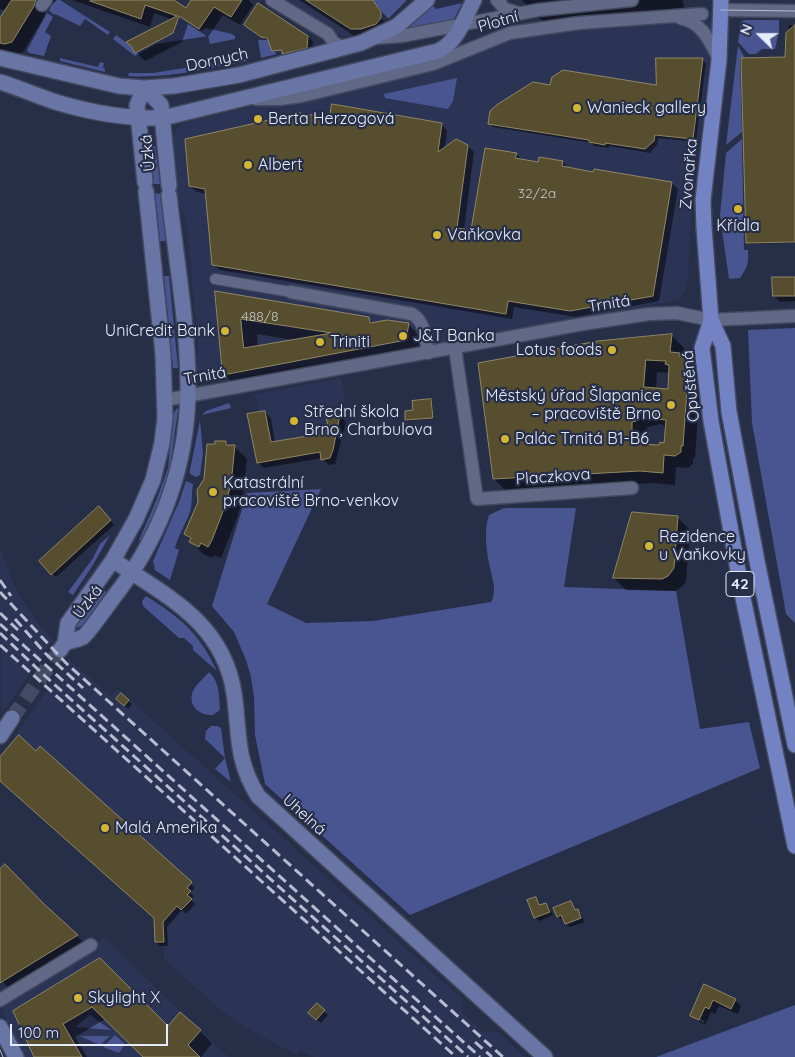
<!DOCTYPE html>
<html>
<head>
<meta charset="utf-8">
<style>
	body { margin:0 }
	#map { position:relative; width:795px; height:1057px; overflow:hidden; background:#272e48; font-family:Quicksand,sans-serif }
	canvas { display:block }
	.north { position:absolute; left:735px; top:10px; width:50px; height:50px; -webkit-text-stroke:4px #272e48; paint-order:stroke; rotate:292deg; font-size:14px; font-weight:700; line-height:20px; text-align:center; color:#e6ebfc }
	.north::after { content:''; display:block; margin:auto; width:18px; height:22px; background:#e6ebfc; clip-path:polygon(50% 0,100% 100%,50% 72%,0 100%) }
	.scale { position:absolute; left:10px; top:1024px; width:158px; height:22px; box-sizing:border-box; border:2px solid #e6ebfc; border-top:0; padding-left:6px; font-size:15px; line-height:18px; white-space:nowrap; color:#e6ebfc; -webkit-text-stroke:4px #272e48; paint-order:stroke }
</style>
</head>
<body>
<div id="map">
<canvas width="795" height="1057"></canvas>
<div class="north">N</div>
<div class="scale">100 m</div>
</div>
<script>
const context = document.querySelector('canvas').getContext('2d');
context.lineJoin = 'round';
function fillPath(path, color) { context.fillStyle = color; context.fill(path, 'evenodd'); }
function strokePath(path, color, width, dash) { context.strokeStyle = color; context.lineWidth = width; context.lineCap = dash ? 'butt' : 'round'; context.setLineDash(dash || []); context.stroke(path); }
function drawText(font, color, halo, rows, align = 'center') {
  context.font = font + ' Quicksand,sans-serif'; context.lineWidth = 4.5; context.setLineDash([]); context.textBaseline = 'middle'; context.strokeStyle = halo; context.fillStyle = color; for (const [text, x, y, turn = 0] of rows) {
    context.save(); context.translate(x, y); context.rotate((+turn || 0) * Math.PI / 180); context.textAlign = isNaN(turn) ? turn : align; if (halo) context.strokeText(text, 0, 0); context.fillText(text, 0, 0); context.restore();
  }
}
fillPath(new Path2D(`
	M287,0H407L381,25L344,37Z
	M697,18L712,22L711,35L700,138L693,152L689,192L693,199L687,284L684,294L677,300L333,364L304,365L212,382H208L201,377L195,369L198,350L187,223L178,201L172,143L175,132L183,123L481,51L515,40L587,28Z
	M341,378L345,397L330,458L321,460L320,452L257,463L247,414L259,412L255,394Z
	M0,548L15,588L37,621L53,641L1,715Z
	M69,659L110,696L118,689L462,999L463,1014L483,1032H498L526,1057H314L300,1050L297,1055L252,1031L232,1019L212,1002L164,959L163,922L0,775V757Z
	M104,937L164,996L229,1057H25L6,1020L0,1002Z`), '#2c3455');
fillPath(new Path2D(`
	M55,0H60L110,32L108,35L85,19L80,26L55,14L54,15L49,10Z
	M373,0H407L385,22L381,18L380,9Z
	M462,3L452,23L403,31L433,6L436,9Z
	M47,13L53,17L45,32L51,36L44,56L29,53L27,50Z
	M179,16L202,31L206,28L232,34L235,36V39L210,44L208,36L156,44L135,56L113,39L116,35L131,46L135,53L173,33Z
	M744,20H779V31L775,49H762L756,54H749L738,42L741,22Z
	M258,40H269L272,50H282L283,56L277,54L261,58Z
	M738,46L745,58H740L742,132L726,145Z
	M60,58L98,67L100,62L104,63L103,68L105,69V72L60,61Z
	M247,58V61C208,68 168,79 128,76L129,73H153Z
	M457,78L453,101L448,109L385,98L384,94Z
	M742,139L744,250H748C749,263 747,268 740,278L729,279L720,216L726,153Z
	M150,146H155L160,184H154Z
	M155,193L161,194L166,241H160Z
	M164,276H169L178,368H173Z
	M795,328V623L786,614L752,423L748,330Z
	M229,403L231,408L202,415L206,411Z
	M177,408L178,410L170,468L159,502L142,541L139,540L156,501L168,468L173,415Z
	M200,420L203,453L200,475L196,477L190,474V470Z
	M186,481L193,484C191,495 193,505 189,515C184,527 178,536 175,548L179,550L170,580L155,570L153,561L179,502Z
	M321,489L267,604L306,623L373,621L491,602C498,591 491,575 489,563C486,548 484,530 489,515L504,508H576L564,587L676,591L700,729L749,722L760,768L410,915L265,784L255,735L254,697L251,677L246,660L234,632L212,606L247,493Z
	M110,535L93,565L73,595L68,592L93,558L100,544Z
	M102,589L109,594L84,625L76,628V625Z
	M146,596C181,618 199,633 217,671L193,650V646L184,638H179L143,606L142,601Z
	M209,672C220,682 219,697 220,710L213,715C200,716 187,706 193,691C196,684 204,678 209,672Z
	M211,726H217L221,728L225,758L231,782L215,769L225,758L205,739L206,731Z
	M795,1005V1057H656Z
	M90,1015L111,1030L75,1027Z
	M115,1035L125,1044L119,1053L103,1047Z
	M80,1036H110L100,1045Z`), '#485591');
fillPath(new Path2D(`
	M0,0H57L46,10L44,17L23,52L16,54L0,49V21L6,11L0,9Z
	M72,0H172L186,9L192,0H249L253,5L240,25L223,15L208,37L188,24L182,42L145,61L136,52L173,20L154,13L150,27Z
	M299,0H371L396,27L392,39L377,45L367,44Z
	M522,0H683L684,8L546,25Z
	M245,25L308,36L313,42L312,52L289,58L285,55H278L273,50L270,42Z
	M789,25H795V243L749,244L748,243L786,58Z
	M702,60L706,63L696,142L658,138L657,145L650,153L609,146V148L594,146L592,143L493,127L489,123L551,86H658Z
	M330,120L441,124L447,130L445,149L467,146L474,152L464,230L472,232L516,154L522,160L539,164L563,162L569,168L594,173L595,170L672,183L678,189L659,301L576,317L514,307L512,319L220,270L213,264L207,194L197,192L190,186Z
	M795,278V301L780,302L774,296Z
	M216,293L368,318L374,324H408L424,341L422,356L240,390L224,374ZM257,334L294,340L258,347Z
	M672,336L684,348L683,357L701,375L695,458H693V464L688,468L676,467L675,485L653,483L506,491L494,479ZM657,372L670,373L669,390L656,389ZM662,424L666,428L665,444L661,446L644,445L643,434L648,433L647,427Z
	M431,400L432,402L434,419L407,421L406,420Z
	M265,412L271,418L275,443L328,434L330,428L328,418L340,416L346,422L335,464L329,465L322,458L264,468L258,462Z
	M226,442L230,446H234L247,459L243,497L237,518L221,558L214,555L212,558L203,554L185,534Z
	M99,508L114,525L56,577L41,561Z
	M677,517L690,530L686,581L683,586L675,591L626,590L614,578Z
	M122,694L132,704L128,709L117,699Z
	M41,748L195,888L190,893L194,896L191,900L195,904L186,914L182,910L167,927L168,946H160L156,942L155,918L0,779V760L36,753Z
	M0,870L46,907L85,944L10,990L0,978Z
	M536,898L541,906L546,904L550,908L553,915L539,921L535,917Z
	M571,903L576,911H578L582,916L566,924L564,919L562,920L558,916L555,909Z
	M583,918L584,922L570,927L567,925Z
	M100,960L168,1028L200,1031L212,1043L201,1057H144L105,1019L75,1037L87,1057H36Z
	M705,986L735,1000L741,1006L738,1014L719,1006L715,1014L711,1012L705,1025L698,1021L692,1015ZM697,1017L705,1021L704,1023L697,1020Z
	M317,1005L328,1015L321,1023L313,1017Z`), '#0007');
const building = new Path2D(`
	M12,0H36L34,6L12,42L5,44L0,43V18Z
	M91,0H174L186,8L191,0H242L231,17L214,7L199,29L179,16L173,33L135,53L131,46L126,42L177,16L145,5L141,19L90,1Z
	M306,0H373L381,12V18L376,24L361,29H351Z
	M258,3L308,36L307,48L282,54V50L272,51L267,38L261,37L244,25Z
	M795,25V242L746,243L741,58L785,57L786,33Z
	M656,58H703L693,139L655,135L654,141L645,149L605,143V145L589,142V140L488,124L490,111L498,104L533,82L550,85L552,77L563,70L656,85Z
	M332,104L442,123L438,152L456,139L468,145L457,228L471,230L485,148L517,153L515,158L538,162L539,157L563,161L562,166L593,172L594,169L672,182L653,296L570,311L508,301L506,314L212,265L205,189L189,186L185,139L300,113L329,118Z
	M772,277H795V296H773Z
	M215,291L369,317L370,323L387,320L409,323L406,340L223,375ZM241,319L332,333L244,348Z
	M672,334L670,352L680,353L679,356H685L689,362L683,446H681V452L675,456L664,455L663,473L640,471L493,479L478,363L598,341ZM646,360L666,361L665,364L669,365L668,389L644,387ZM656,411L655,419L666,420L664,443L660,442L659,445L641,444V441L632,442V422L636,421L635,415Z
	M431,399L433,418L405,420V411L413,410L412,401Z
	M265,411L271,442L326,433L325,427L328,426L326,417L340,415L333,450L330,458L321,460L320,452L257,463L247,414Z
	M215,441H226V445H235L231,484L225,506L212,540L208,547L201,543L199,547L189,542L191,538L184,534L198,502L197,490L204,479L207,444H215Z
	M99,506L111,520L51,575L39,561Z
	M632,512L678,516L674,568L668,576L662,579L613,578Z
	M121,693L129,700L124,706L116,699Z
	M19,735L36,751L40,746L192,882L187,888L191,891L187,895L192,899L181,910L177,906L163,922L164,942H155L154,918L0,781V757Z
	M5,864L44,904L78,935L0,983V869Z
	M536,897L539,905L546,903L550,912L534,918L527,900Z
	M571,901L575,910L578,909L581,918L565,924L561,915L557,917L553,908Z
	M100,958L168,1026L180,1012L201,1030L188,1045L200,1057H143L92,1007L63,1024L82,1057H34L13,1011Z
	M704,984L736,999L731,1009L713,1000L709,1009L705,1007L699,1020L690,1016Z
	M317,1003L325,1010L316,1020L308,1013Z`);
fillPath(building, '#564e2e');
strokePath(building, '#908765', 1);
strokePath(new Path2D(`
	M12,718L60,650`), '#444a63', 15, [15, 8]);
const pedestrian = new Path2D(`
	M215,279L291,292`);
const minor = new Path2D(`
	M272,0L328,34L334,43L345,48
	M497,0L505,9L518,13
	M42,5L46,0
	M721,10L795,11
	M680,18C702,22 709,40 719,59
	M375,38L402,36L538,10L632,0
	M256,99H280L302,96L433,64L510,33L579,23L702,14
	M291,292L412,314C425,321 426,340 428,353
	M455,348L477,499L632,488
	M165,400L583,324L649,314L677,313L711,320L795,316
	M0,1000L91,945`);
const secondary = new Path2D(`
	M0,58L119,86L144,88L174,86L239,75L361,43L397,26L427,0
	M0,82C20,88 39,97 59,103C93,113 127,119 163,118L438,51C458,42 464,18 474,0
	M144,88L161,105L169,186
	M144,88L137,105L145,182
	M113,560C166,596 223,622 234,693C240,734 235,759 258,796L545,1057
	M65,643C70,641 77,640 83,637C89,633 113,597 120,589C162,532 186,466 188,395C189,329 176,261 169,195
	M60,650L65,643L68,623L113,560L136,519L153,480L162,443L165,418L163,354L146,191
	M0,736L12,718
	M0,1027L16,1057`);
const primary = new Path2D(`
	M721,0L719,60L703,200L704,227L711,320L723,346L729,412L757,561L795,745
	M711,320L702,348L711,421L743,598L795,846`);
strokePath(pedestrian, '#43495f', 12);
strokePath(minor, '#43495f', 15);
strokePath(secondary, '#43495f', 18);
strokePath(primary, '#43495f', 18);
strokePath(pedestrian, '#616987', 10);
strokePath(minor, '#616987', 12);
strokePath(secondary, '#6975a5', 15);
strokePath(primary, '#7282c2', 15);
strokePath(new Path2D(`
	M721,10L795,11
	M0,1050L3,1057`), '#b7bdd0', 1);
strokePath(new Path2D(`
	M0,580L11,596
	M0,592L66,663L503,1057
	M0,613L18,630
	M15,619L45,653L83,688
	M0,624L480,1057
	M0,633L45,676L468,1057
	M0,645L456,1057
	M475,1042L492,1057`), '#b7bdd0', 3, [10, 5]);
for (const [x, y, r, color] of [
	[577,108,5,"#d4b635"],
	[258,119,5,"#d4b635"],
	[248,165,5,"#d4b635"],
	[738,209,5,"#d4b635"],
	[437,235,5,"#d4b635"],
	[225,331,5,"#d4b635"],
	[403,336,5,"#d4b635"],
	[320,342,5,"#d4b635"],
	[612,350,5,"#d4b635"],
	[671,405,5,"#d4b635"],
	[294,421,5,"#d4b635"],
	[505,439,5,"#d4b635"],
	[213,492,5,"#d4b635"],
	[649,546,5,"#d4b635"],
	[105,828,5,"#d4b635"],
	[78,998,5,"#d4b635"]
]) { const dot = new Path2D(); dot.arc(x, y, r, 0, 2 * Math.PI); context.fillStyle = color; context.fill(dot); strokePath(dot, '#272e48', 2); }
drawText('14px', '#c2c4c8', null, [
	["32/2a",537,194],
	["488/8",260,317]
]);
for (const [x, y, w] of [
	[740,584,28]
]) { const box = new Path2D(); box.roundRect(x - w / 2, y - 12.5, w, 25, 4); context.fillStyle = '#272e48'; context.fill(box); strokePath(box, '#e6ebfc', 1); }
drawText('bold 15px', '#e6ebfc', null, [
	["42",740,584]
]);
drawText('16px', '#e6ebfc', '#272e48', [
	["Plotní",498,22,-16],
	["Dornych",217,60,-12],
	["Úzká",148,153,-95],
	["Zvonařka",689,174,-85],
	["Trnitá",609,304,-9],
	["Trnitá",205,376,-10],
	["Opuštěná",691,386,-95],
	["Placzkova",553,477,-4],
	["Úzká",88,602,-53],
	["Uhelná",304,815,42]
]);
drawText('16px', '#e6ebfc', '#272e48', [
	["Wanieck gallery",587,108],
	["Berta Herzogová",268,119],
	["Albert",258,165],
	["Křídla",738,226,"center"],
	["Vaňkovka",447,235],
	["UniCredit Bank",215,331,"right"],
	["J&T Banka",413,336],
	["Triniti",330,342],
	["Lotus foods",602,350,"right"],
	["Městský úřad Šlapanice",661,396,"right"],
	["– pracoviště Brno",661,414,"right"],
	["Střední škola",304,412],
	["Brno, Charbulova",304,430],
	["Palác Trnitá B1-B6",515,439],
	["Katastrální",223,483],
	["pracoviště Brno-venkov",223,501],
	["Rezidence",659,537],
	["u Vaňkovky",659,555],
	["Malá Amerika",115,828],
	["Skylight X",88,998]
], 'left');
</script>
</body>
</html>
